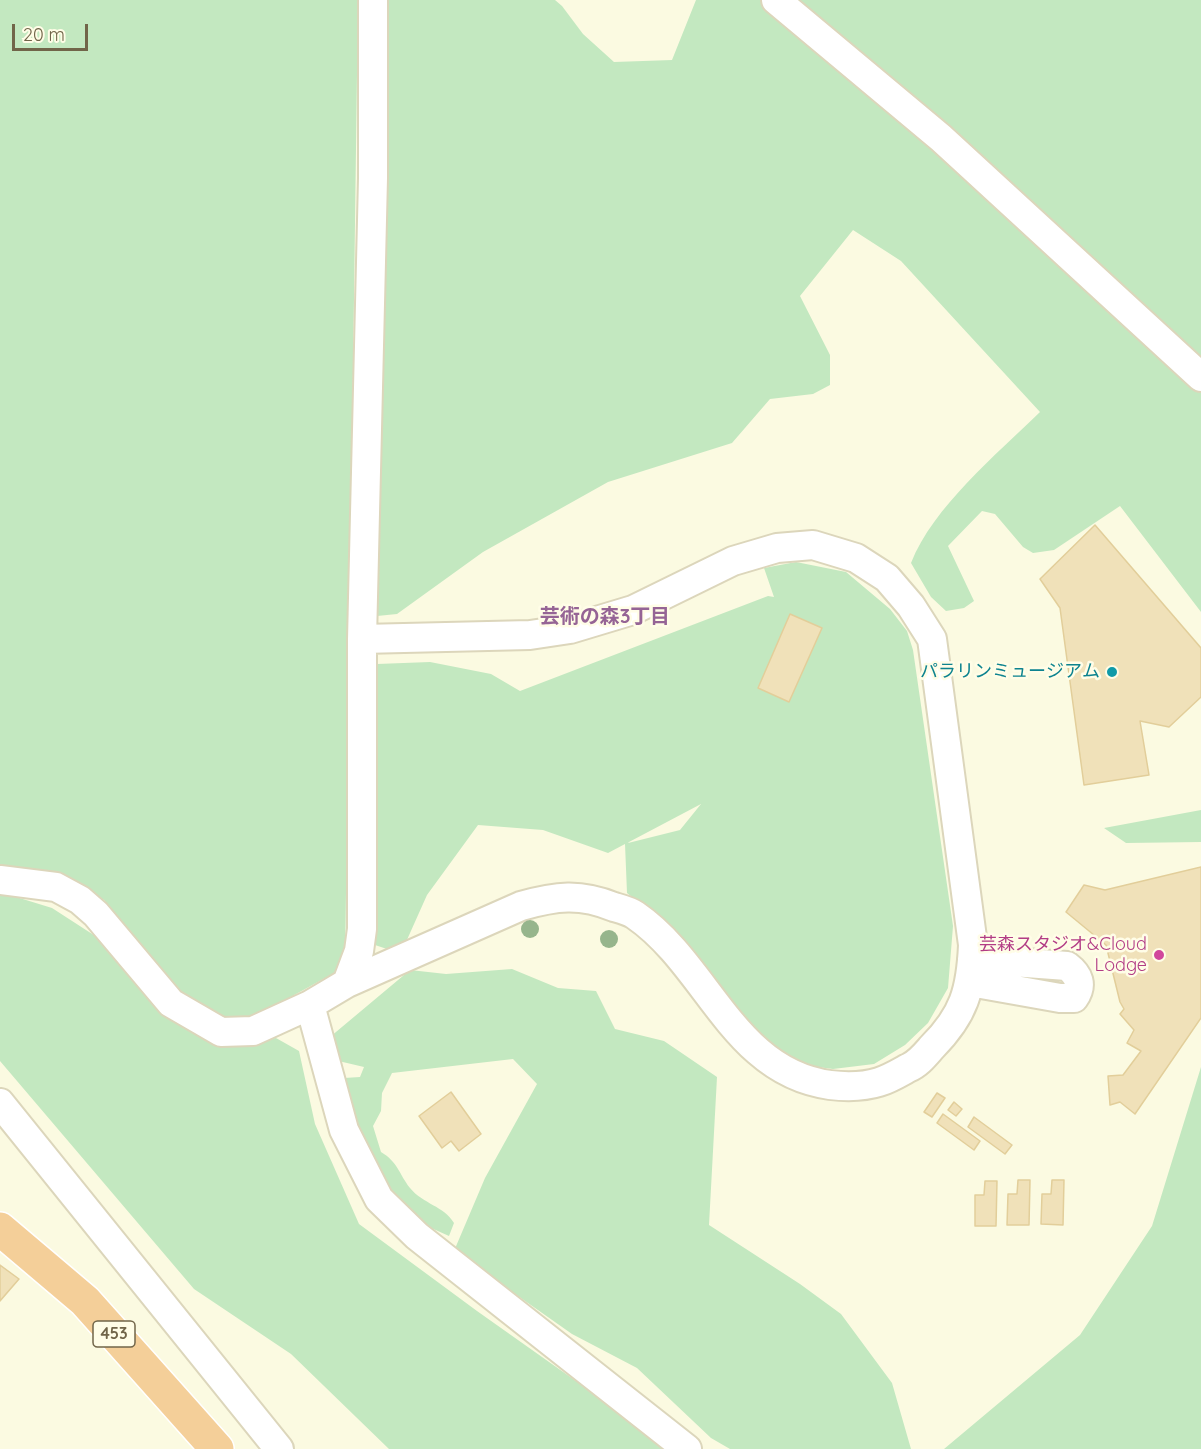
<!DOCTYPE html>
<html>
<head>
<meta charset="utf-8">
<style>
	body { margin:0 }
	#map { position:relative; width:1201px; height:1449px; overflow:hidden; background:#fbfae1; font-family:Quicksand,sans-serif }
	canvas { display:block }
	.scale { position:absolute; left:12px; top:24px; width:76px; height:27px; box-sizing:border-box; border:3px solid #716549; border-top:0; padding-left:8px; font-size:18px; line-height:21px; white-space:nowrap; color:#716549; -webkit-text-stroke:4px #fffde7; paint-order:stroke }
</style>
</head>
<body>
<div id="map">
<canvas width="1201" height="1449"></canvas>
<div class="scale">20 m</div>
</div>
<script>
const context = document.querySelector('canvas').getContext('2d');
context.lineJoin = 'round';
function fillPath(path, color) { context.fillStyle = color; context.fill(path, 'evenodd'); }
function strokePath(path, color, width, dash) { context.strokeStyle = color; context.lineWidth = width; context.lineCap = dash ? 'butt' : 'round'; context.setLineDash(dash || []); context.stroke(path); }
function drawText(font, color, halo, rows, align = 'center') {
  context.font = font + ' Quicksand,"Noto Sans JP",sans-serif'; context.lineWidth = 5; context.setLineDash([]); context.textBaseline = 'middle'; context.strokeStyle = halo; context.fillStyle = color; for (const [text, x, y, turn = 0] of rows) {
    context.save(); context.translate(x, y); context.rotate((+turn || 0) * Math.PI / 180); context.textAlign = isNaN(turn) ? turn : align; if (halo) context.strokeText(text, 0, 0); context.fillText(text, 0, 0); context.restore();
  }
}
fillPath(new Path2D(`
	M0,0H358L345,967L249,1020L208,1014L174,990L132,933L104,900L50,871L0,870Z
	M366,0H555L562,6L583,34L614,62L672,60L696,0H1201V612L1120,506L1054,550L1033,553L1023,547L995,514L982,511L948,546L974,601L964,608L946,611L931,597L911,563C933,507 997,454 1040,412L901,261L853,230L800,296L830,355V385L813,394L770,399L732,443L608,482L483,552L397,614L377,616L379,574L381,118Z
	M796,562L846,572L890,609L907,631L913,650L953,926L948,988L928,1023L905,1045L874,1064L833,1069L802,1065L779,1052L745,1017L680,937L627,893L625,844L608,853L543,830L478,825L427,895L406,942L390,950L375,945L372,703L377,664L430,662L491,674L520,691L768,596L774,597L764,568ZM701,804L680,830L628,843L629,842Z
	M1201,810V842L1126,843L1104,828Z
	M0,892L52,908L103,941L225,1043L276,1038L299,1051L315,1124L359,1224L477,1311L672,1449H389L291,1354L194,1289L0,1061Z
	M512,969L558,988L596,991L615,1029L664,1041L717,1077L709,1225L800,1284L841,1314L892,1383L911,1449H730L711,1438L637,1368L572,1334L454,1251L485,1178L537,1084L513,1059L392,1073L382,1093L381,1111L373,1126L381,1152C398,1162 399,1174 410,1188C423,1204 444,1206 454,1223L449,1236L411,1219L357,1144L344,1078L360,1077L364,1067L330,1059V1037L410,970L446,974Z
	M1201,1067V1449H944L1080,1335L1152,1226Z`), '#c3e8c0');
const building = new Path2D(`
	M1095,525L1201,648V697L1169,727L1140,721L1149,775L1084,785L1060,608L1040,579Z
	M790,614L822,628L789,702L758,688Z
	M1201,867V1018L1135,1114L1120,1102L1110,1105L1108,1076L1123,1075L1141,1051L1127,1043L1134,1030L1120,1014L1124,1009L1120,1002L1106,945L1066,912L1084,885L1105,890Z
	M451,1092L481,1134L459,1151L451,1141L442,1148L419,1116Z
	M937,1093L945,1098L932,1117L924,1112Z
	M954,1102L962,1109L956,1116L948,1110Z
	M943,1114L980,1141L974,1150L937,1123Z
	M974,1117L1012,1145L1005,1154L968,1127Z
	M1018,1180H1030L1029,1225H1007L1008,1194H1017Z
	M1052,1180H1064L1063,1225L1041,1224L1042,1194H1051Z
	M985,1181H997L996,1226H975V1195H984Z
	M0,1265L19,1279L0,1301Z`);
fillPath(building, '#f0e1b9');
strokePath(building, '#e2ce9a', 1.5);
const minor = new Path2D(`
	M776,0L941,138L1201,377
	M0,880L56,887L80,900L96,914L171,1003L221,1032L253,1031L310,1005L347,983L359,951L362,929V639L373,178V0
	M970,982L1060,998H1074C1083,985 1079,975 1067,966L972,959
	M347,983L521,906C556,896 580,893 614,907C621,909 629,911 635,915C708,965 733,1072 830,1085C847,1087 863,1087 879,1082C889,1079 899,1073 908,1068C918,1064 925,1055 932,1047C964,1015 971,990 973,945L932,639L911,606L887,578L856,558L813,545L777,548L733,561L633,610L570,629L530,635L362,639
	M310,1005L344,1130L379,1199L417,1236L687,1449
	M0,1103L279,1449`);
const highway = new Path2D(`
	M0,1229L85,1301L217,1449`);
strokePath(minor, '#dcd6bb', 32);
strokePath(highway, '#fff', 36);
strokePath(minor, '#fff', 28);
strokePath(highway, '#f4cf99', 33);
context.fillStyle = '#96b58c';
for (const [x, y] of [
	[530,929],
	[609,939]
]) { context.beginPath(); context.arc(x, y, 9, 0, 2 * Math.PI); context.fill(); }
for (const [x, y, r, color] of [
	[1112,672,6,"#0f9aa8"],
	[1159,955,6,"#d1479c"]
]) { const dot = new Path2D(); dot.arc(x, y, r, 0, 2 * Math.PI); context.fillStyle = color; context.fill(dot); strokePath(dot, '#fffde7', 2); }
for (const [x, y, w] of [
	[114,1334,42]
]) { const box = new Path2D(); box.roundRect(x - w / 2, y - 13, w, 26, 4.5); context.fillStyle = '#fffde7'; context.fill(box); strokePath(box, '#716549', 1.5); }
drawText('bold 16px', '#716549', null, [
	["453",114,1334]
]);
drawText('18px', '#0d838f', '#fffde7', [
	["パラリンミュージアム",1100,672]
], 'right');
drawText('18px', '#b23c85', '#fffde7', [
	["芸森スタジオ&Cloud",1147,945],
	["Lodge",1147,966]
], 'right');
drawText('bold 20px', '#956495', '#fffde7', [
	["芸術の森3丁目",605,617]
]);
</script>
</body>
</html>
